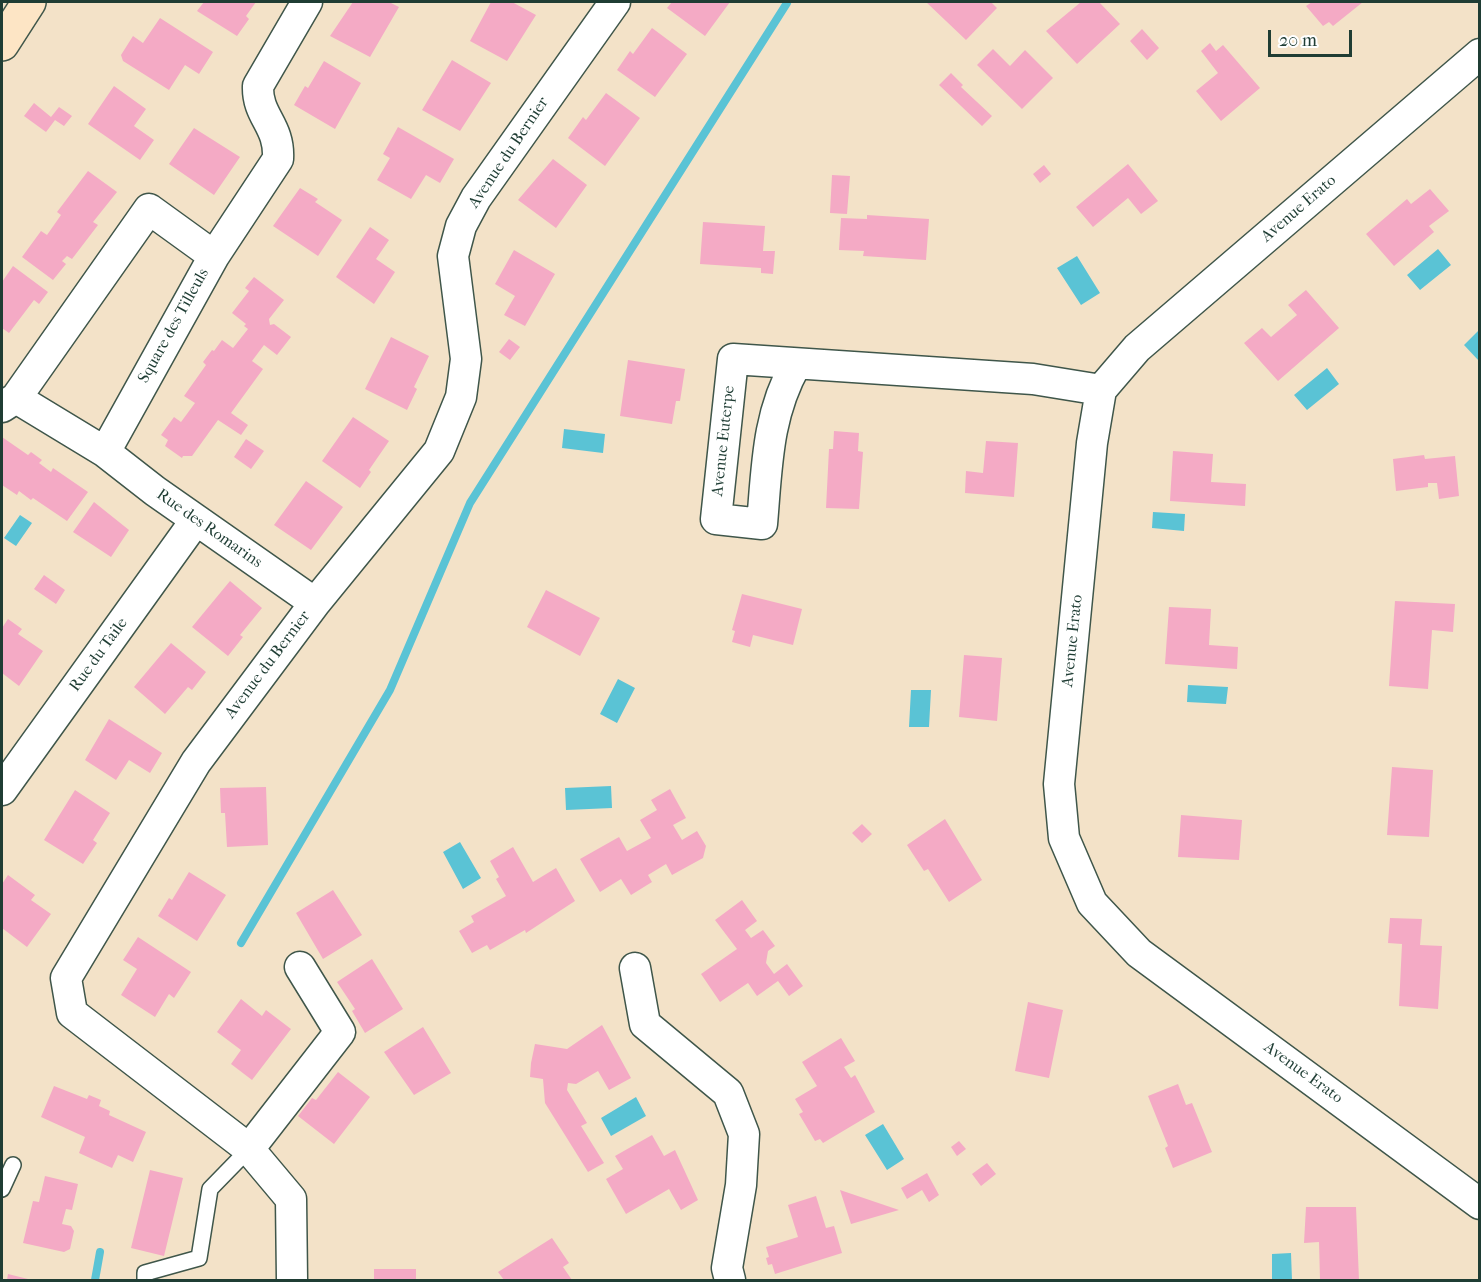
<!DOCTYPE html>
<html>
<head>
<meta charset="utf-8">
<style>
	body { margin:0 }
	#map { position:relative; width:1481px; height:1282px; overflow:hidden; background:#f3e2c8; font-family:"IM FELL French Canon",serif }
	canvas { display:block }
	.frame { position:absolute; inset:0; border:3px solid #1f3d34; pointer-events:none }
	.scale { position:absolute; left:1268px; top:30px; width:84px; height:27px; box-sizing:border-box; border:3px solid #1f3d34; border-top:0; padding-left:8px; font-size:18px; line-height:21px; white-space:nowrap; color:#1f3d34; -webkit-text-stroke:4px #fff; paint-order:stroke }
</style>
</head>
<body>
<div id="map">
<canvas width="1481" height="1282"></canvas>
<div class="frame"></div>
<div class="scale">20 m</div>
</div>
<script>
const context = document.querySelector('canvas').getContext('2d');
context.lineJoin = 'round';
function fillPath(path, color) { context.fillStyle = color; context.fill(path, 'evenodd'); }
function strokePath(path, color, width, dash) { context.strokeStyle = color; context.lineWidth = width; context.lineCap = dash ? 'butt' : 'round'; context.setLineDash(dash || []); context.stroke(path); }
function drawText(font, color, halo, rows, align = 'center') {
  context.font = font + ' "IM FELL French Canon",serif'; context.lineWidth = 5; context.setLineDash([]); context.textBaseline = 'middle'; context.strokeStyle = halo; context.fillStyle = color; for (const [text, x, y, turn = 0] of rows) {
    context.save(); context.translate(x, y); context.rotate((+turn || 0) * Math.PI / 180); context.textAlign = isNaN(turn) ? turn : align; if (halo) context.strokeText(text, 0, 0); context.fillText(text, 0, 0); context.restore();
  }
}
fillPath(new Path2D(`
	M1438,249L1451,265L1420,290L1407,275Z
	M1077,256L1100,293L1081,305L1057,268Z
	M1479,330L1480,361H1479L1464,345Z
	M1327,368L1339,384L1307,410L1294,395Z
	M564,429L605,434L603,453L562,448Z
	M1153,512L1185,514L1184,531L1152,528Z
	M20,515L32,523L16,546L4,538Z
	M618,679L635,688L617,723L600,714Z
	M1188,685L1228,687L1226,704L1187,702Z
	M911,690H931L929,727H909Z
	M611,786L612,808L566,810L565,788Z
	M460,842L481,878L463,889L443,852Z
	M636,1097L646,1116L611,1136L601,1118Z
	M883,1124L904,1159L887,1170L865,1135Z
	M1291,1253L1292,1280H1272V1254Z`), '#5ac3d5');
strokePath(new Path2D(`
	M241,943L390,690L470,503L787,3
	M95,1280L100,1252`), '#5ac3d5', 8);
fillPath(new Path2D(`
	M204,2H256L246,16L249,19L237,36L197,11Z
	M353,2H389L399,7L370,57L330,36Z
	M491,2H512L536,15L507,61L470,41Z
	M672,2H730L705,36L667,8Z
	M926,2H991L997,8L966,40Z
	M1081,2H1099L1120,24L1077,64L1046,31Z
	M1312,2H1363L1333,26L1329,22L1323,26L1306,6Z
	M160,18L213,52L199,74L185,65L169,90L123,61L121,55L133,36L143,43Z
	M652,28L687,54L655,97L617,70L630,51L633,54Z
	M1142,29L1159,48L1147,60L1130,41Z
	M1210,43L1216,51L1223,45L1260,88L1221,121L1196,91L1218,73L1201,51Z
	M993,49L1010,66L1025,50L1053,78L1022,109L977,65Z
	M452,60L491,83L460,131L422,110Z
	M324,61L361,83L335,129L294,105L305,86L308,88Z
	M951,73L963,85L961,87L992,116L982,126L939,85Z
	M114,86L146,109L134,126L154,140L140,160L88,124Z
	M606,93L640,118L605,166L568,138L583,117L586,120Z
	M34,103L51,117L59,107L72,116L64,126L55,120L46,132L24,116Z
	M398,127L454,159L440,183L426,175L411,199L377,180L390,158L383,154Z
	M194,128L240,157L214,195L169,164Z
	M553,159L587,185L556,228L518,200Z
	M1128,164L1158,201L1141,214L1128,198L1093,227L1076,207Z
	M1044,165L1051,174L1040,183L1033,174Z
	M88,171L117,192L93,222L98,225L72,259L67,256L62,261L66,264L53,280L22,257L41,231L47,235L61,215L57,212Z
	M832,175L850,176L847,214L830,213Z
	M300,188L318,199L315,202L342,220L318,256L273,226Z
	M1430,189L1449,211L1429,226L1434,232L1394,266L1366,234L1407,199L1411,204Z
	M867,215L929,219L926,260L863,256L864,251L839,250L841,218L867,219Z
	M703,222L765,226L763,251H775L773,274L761,273V268L700,264Z
	M370,227L389,240L376,259L395,272L374,304L336,277Z
	M514,250L555,274L525,326L504,315L515,296L495,284Z
	M13,266L48,292L39,304L34,300L9,333L2,328V282Z
	M254,277L284,300L269,319L270,325L274,324L291,337L277,355L264,345L252,361L263,369L231,413L248,425L241,435L218,420L192,456H183L182,458L165,446L168,440L161,435L174,417L181,422L195,403L184,396L206,365L203,362L212,350L214,351L222,340L233,348L248,329L244,326L246,324L232,313L249,291L245,288Z
	M1306,290L1339,328L1278,381L1244,343L1262,328L1271,337L1297,315L1288,305Z
	M391,337L429,356L414,387L417,389L407,410L365,389Z
	M509,339L520,347L510,360L499,352Z
	M628,360L685,369L680,401H676L672,424L620,416Z
	M353,417L389,441L369,470L371,472L360,488L322,461Z
	M834,431L859,433L858,451L863,452L859,509L826,508L829,449H833Z
	M2,437L28,455L31,452L42,460L39,463L51,472L53,468L88,492L67,521L33,498L31,500L19,491L17,495L2,485Z
	M246,439L264,451L251,469L234,457Z
	M986,441L1018,443L1014,497L965,493L966,471L983,473Z
	M1173,451L1213,454L1211,482L1246,484L1245,506L1170,501Z
	M1424,455L1425,459L1455,456L1459,496L1439,499L1437,483H1428V487L1396,491L1393,459Z
	M306,481L343,507L311,550L274,525Z
	M94,502L129,530L111,557L73,532Z
	M44,575L65,590L56,604L34,589Z
	M230,581L262,608L240,635L243,637L228,656L192,627Z
	M546,590L600,618L580,656L527,627Z
	M742,594L802,609L793,645L753,635L750,647L732,642L735,631L732,630Z
	M1395,601L1455,604L1453,632L1432,630L1428,689L1389,686Z
	M1169,607L1211,609L1209,645L1238,647L1237,669L1165,664Z
	M8,619L22,629L18,634L43,651L19,686L2,673V628Z
	M171,643L206,672L192,690L188,687L165,714L134,687Z
	M964,655L1002,658L997,721L959,717Z
	M109,719L162,753L150,773L129,760L116,780L85,760Z
	M1392,767L1433,770L1429,837L1387,835Z
	M266,787L268,845L227,847L225,813H221L220,788Z
	M670,789L686,818L673,825L682,840L697,831L706,846L703,858L672,875L666,864L648,875L652,882L631,895L621,879L600,892L580,859L619,837L627,851L651,838L640,820L657,810L651,800Z
	M75,790L110,813L93,840L97,843L83,864L44,840Z
	M1181,815L1242,820L1239,860L1178,857Z
	M945,819L982,880L949,902L928,869L924,871L907,845Z
	M862,824L872,834L862,843L852,833Z
	M513,847L533,882L556,868L575,901L526,933L525,930L490,950L487,945L472,953L459,931L474,922L471,916L506,896L496,879L499,877L490,861Z
	M189,872L226,895L197,941L158,916L169,898L172,900Z
	M8,875L35,895L31,900L51,914L27,947L2,928V884Z
	M333,890L362,935L323,959L296,913Z
	M742,900L757,921L745,930L751,938L763,930L775,946L768,951L766,963L774,974L787,964L803,986L789,996L778,981L757,996L748,983L720,1002L701,974L737,949L715,920Z
	M1390,918L1422,919L1420,945L1442,946L1438,1009L1399,1006L1402,944L1388,943Z
	M138,937L191,972L174,998L169,994L155,1017L121,995L137,969L123,960Z
	M372,959L403,1009L365,1033L352,1011L355,1009L337,982Z
	M241,999L262,1016L266,1010L291,1029L252,1080L231,1064L241,1050L217,1032Z
	M1028,1002L1063,1010L1049,1078L1015,1071Z
	M602,1025L631,1078L609,1090L598,1071L576,1084L568,1083L567,1090L587,1123L581,1126L604,1163L588,1172L545,1103L543,1079L530,1077L531,1063L535,1044L567,1049Z
	M423,1027L451,1073L414,1095L384,1052Z
	M841,1038L855,1061L844,1067L851,1078L855,1075L875,1112L823,1143L820,1139L815,1141L799,1114L803,1112L795,1099L817,1086L802,1062Z
	M338,1072L370,1097L334,1144L298,1116L312,1098L316,1100Z
	M1178,1084L1186,1105L1192,1103L1212,1152L1173,1168L1165,1148L1168,1146L1148,1096Z
	M54,1086L87,1099L89,1095L101,1100L99,1106L110,1111L109,1115L146,1132L133,1162L118,1155L112,1168L79,1153L85,1137L41,1117Z
	M652,1135L664,1156L675,1150L698,1200L681,1210L669,1189L626,1214L606,1179L623,1169L615,1156Z
	M959,1141L966,1149L957,1156L951,1147Z
	M987,1163L996,1174L981,1186L972,1174Z
	M150,1170L183,1178L164,1256L131,1248Z
	M927,1173L939,1195L929,1202L922,1190L907,1199L901,1188Z
	M45,1176L78,1184L72,1210L66,1209L62,1224L71,1226L74,1231L70,1249L64,1252L23,1243L33,1201L39,1202Z
	M840,1190L899,1210L851,1224Z
	M816,1196L826,1228L834,1226L842,1253L775,1274L772,1264L768,1265L766,1258L769,1257L766,1247L798,1237L788,1205Z
	M1306,1207H1356L1359,1280H1320L1319,1242L1304,1243Z
	M552,1238L569,1263L563,1267L572,1280H504L498,1272Z
	M374,1269H416V1280H374Z
	M8,1274L32,1280H7Z`), '#f4aac5');
const service = new Path2D(`
	M2,1189L13,1165
	M145,1280V1273L199,1258L210,1189L249,1149`);
const minor = new Path2D(`
	M1480,54L1137,348L1101,390L1092,443L1059,784L1064,838L1092,903L1139,953L1480,1204
	M214,256L278,159C280,125 257,117 258,86L307,2
	M796,364C767,415 767,466 762,524L716,519L733,359L1033,379L1101,390
	M2,407L16,398L149,209L214,256L105,452L16,398
	M105,452L155,491L315,603
	M2,790L196,520
	M635,968L645,1024L728,1093L744,1134L741,1185L727,1268L730,1280
	M249,1149L340,1032L300,967
	M292,1280L291,1199L249,1149L72,1013L66,978L196,762L315,603L439,451L461,397L466,359L453,256L461,226L476,198L615,2`);
const secondary = new Path2D(`
	M2,44L29,2`);
strokePath(service, '#3f564a', 18);
strokePath(minor, '#3f564a', 33);
strokePath(secondary, '#3f564a', 36);
strokePath(service, '#fff', 15);
strokePath(minor, '#fff', 30);
strokePath(secondary, '#fde5c5', 33);
drawText('16px', '#1f3d34', '#fff', [
	["Avenue du Bernier",509,153,-56],
	["Avenue Erato",1299,209,-41],
	["Square des Tilleuls",174,326,-61],
	["Avenue Euterpe",724,441,-84],
	["Rue des Romarins",209,529,35],
	["Avenue Erato",1073,641,-84],
	["Rue du Taile",99,655,-54],
	["Avenue du Bernier",268,665,-53],
	["Avenue Erato",1303,1073,36]
]);
</script>
</body>
</html>
